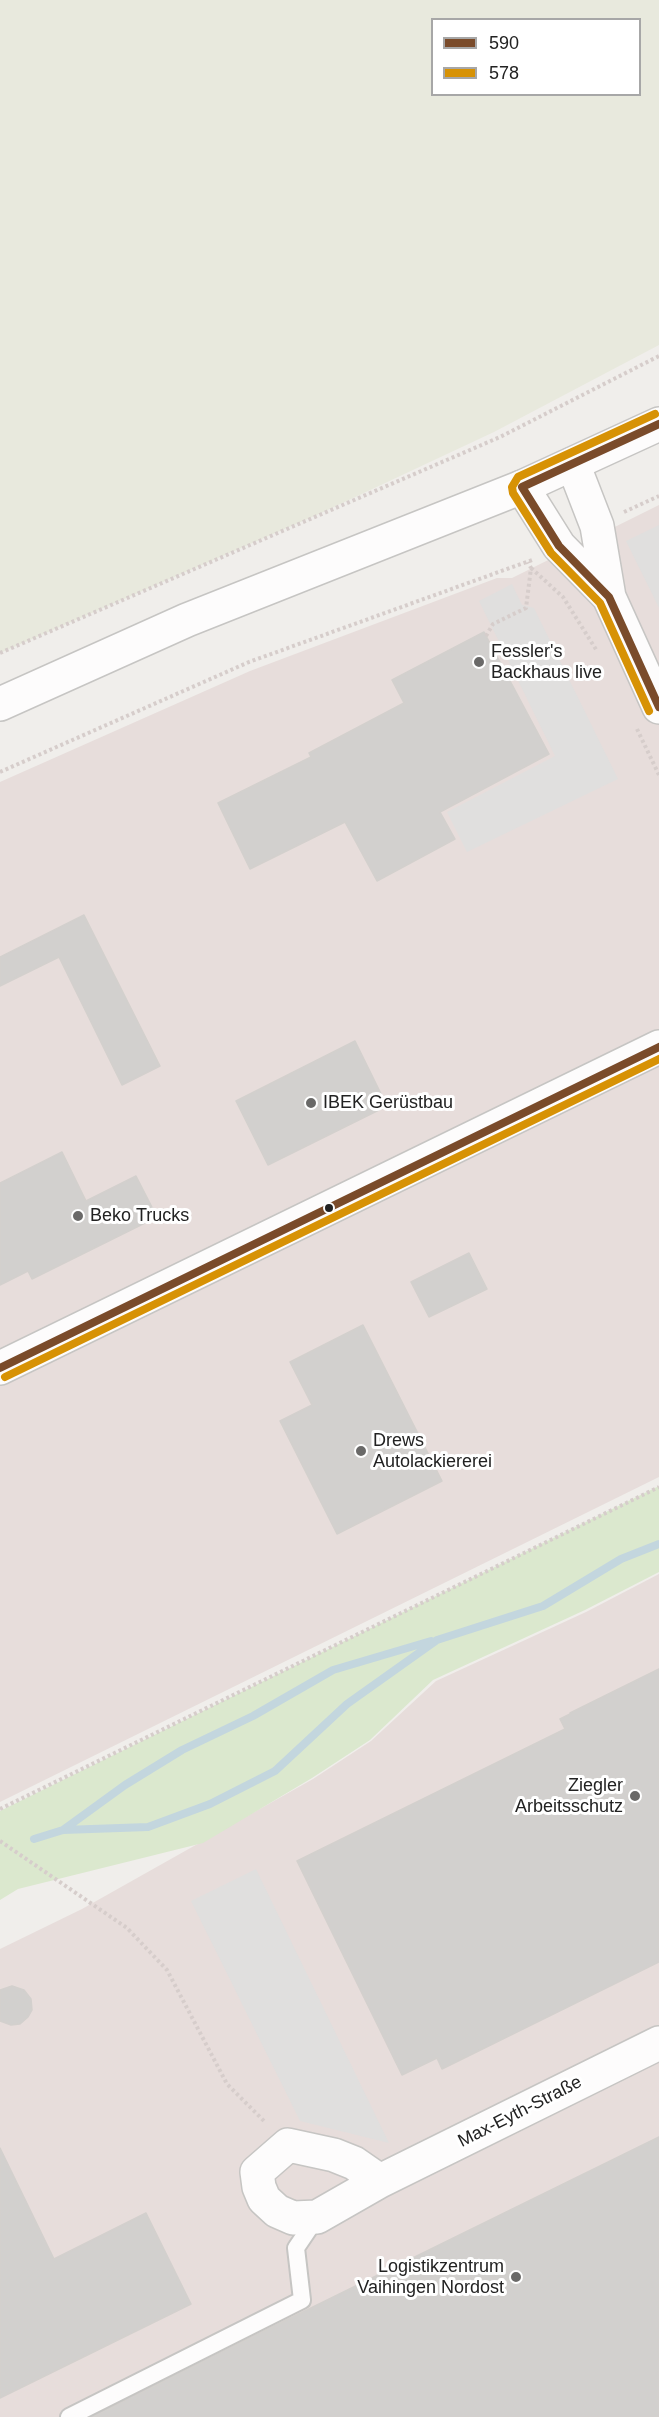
<!DOCTYPE html>
<html>
<head>
<meta charset="utf-8">
<style>
	body { margin:0 }
	#map { position:relative; width:659px; height:2417px; overflow:hidden; background:#f0eeeb; font-family:Helvetica,sans-serif }
	canvas { display:block }
	.legend { position:absolute; left:431px; top:18px; width:210px; height:78px; box-sizing:border-box; background:#fff; border:2px solid #a7a7a7; margin:0; padding:8px 10px; list-style:none; font-size:18px; color:#222 }
	.legend li { display:flex; align-items:center; gap:12px; height:30px }
	.legend b { width:30px; border:2px solid #a7a7a7 }
</style>
</head>
<body>
<div id="map">
<canvas width="659" height="2417"></canvas>
<ul class="legend">
<li><b style="height:8px;background:#7a4b2a"></b>590</li>
<li><b style="height:8px;background:#d79205"></b>578</li>
</ul>
</div>
<script>
const context = document.querySelector('canvas').getContext('2d');
context.lineJoin = 'round';
function fillPath(path, color) { context.fillStyle = color; context.fill(path, 'evenodd'); }
function strokePath(path, color, width, dash) { context.strokeStyle = color; context.lineWidth = width; context.lineCap = dash ? 'butt' : 'round'; context.setLineDash(dash || []); context.stroke(path); }
function drawText(font, color, halo, rows, align = 'center') {
  context.font = font + ' Helvetica,sans-serif'; context.lineWidth = 6; context.setLineDash([]); context.textBaseline = 'middle'; context.strokeStyle = halo; context.fillStyle = color; for (const [text, x, y, turn = 0] of rows) {
    context.save(); context.translate(x, y); context.rotate((+turn || 0) * Math.PI / 180); context.textAlign = isNaN(turn) ? turn : align; if (halo) context.strokeText(text, 0, 0); context.fillText(text, 0, 0); context.restore();
  }
}
fillPath(new Path2D(`
	M659,505V1477L0,1802V782L250,671L497,578H512Z
	M659,1574V2417H0V1949L82,1909L313,1779L371,1741L436,1681L586,1612Z`), '#e7dddb');
fillPath(new Path2D(`
	M0,0H659V345L494,432L319,514L0,653ZM432,20H640V94H432Z`), '#e8e9dd');
fillPath(new Path2D(`
	M659,1486V1572L585,1610L433,1680L370,1740L312,1778L203,1843L18,1889L0,1900V1811Z`), '#dbe8ce');
fillPath(new Path2D(`
	M659,525V608L626,541Z
	M512,584L522,605L534,608L618,779L467,852L447,812L555,756L479,601Z
	M256,1869L389,2143L300,2121L191,1901Z`), '#e0dfde');
strokePath(new Path2D(`
	M63,1830L125,1785L182,1750L253,1716L333,1670L431,1641
	M34,1839L63,1830L148,1827L210,1804L275,1771L347,1704L437,1640L543,1606L621,1559L659,1544`), '#c3d6de', 8);
const building = new Path2D(`
	M484,632L549,754L440,812L455,839L377,881L345,822L250,869L218,803L311,757L309,753L404,703L392,680Z
	M84,915L160,1066L122,1085L59,957L0,986V957Z
	M355,1041L387,1106L268,1165L236,1101Z
	M62,1152L86,1201L136,1176L157,1217L32,1279L28,1271L0,1285V1183Z
	M469,1253L487,1289L429,1317L411,1282Z
	M363,1325L442,1481L337,1534L280,1421L312,1405L290,1362Z
	M659,1669V1962L442,2069L437,2058L402,2075L297,1861L565,1729L560,1719L570,1714V1713Z
	M12,1986L24,1990L31,1999L32,2010L28,2017L20,2024L11,2025L0,2021V1990Z
	M659,2137V2417H92L260,2333Z
	M0,2148L54,2259L146,2213L191,2304L0,2398Z`);
fillPath(building, '#d2d0ce');
strokePath(building, '#d3d0cd', 1.5);
const service = new Path2D(`
	M69,2417L302,2300L296,2248L317,2217`);
const minor = new Path2D(`
	M573,464L597,526L609,597L659,707
	M522,487L559,546L609,597
	M0,1368L659,1047
	M380,2181L354,2163L334,2155L288,2145L257,2172L259,2187L264,2199L277,2211L293,2218L317,2217L380,2181L659,2043`);
const tertiary = new Path2D(`
	M0,704L187,620L522,487L659,424`);
strokePath(service, '#c6c5c3', 20);
strokePath(minor, '#c6c5c3', 36);
strokePath(tertiary, '#c6c5c3', 36);
strokePath(new Path2D(`
	M624,512L659,496
	M531,568L563,597L597,651
	M486,636L493,624L526,608L531,568L528,562
	M0,653L500,437L659,356
	M637,729L659,775
	M0,772L249,662L532,560
	M0,1809L659,1487
	M0,1841L127,1928L167,1970L227,2084L266,2123`), '#d6cdcb', 4, [3, 3]);
strokePath(service, '#fdfcfc', 16);
strokePath(minor, '#fdfcfc', 33);
strokePath(tertiary, '#fdfcfc', 33);
strokePath(new Path2D(`
	M659,424L522,487L559,546L609,597L659,707
	M0,1368L659,1047`), '#7a4b2a', 8);
strokePath(new Path2D(`
	M649,711L600,603L551,553L513,493L512,487L518,477L655,414
	M5,1377L659,1059`), '#d79205', 8);
for (const [x, y, r, color] of [
	[479,662,6,"#6a6968"],
	[311,1103,6,"#6a6968"],
	[329,1208,5,"#222"],
	[78,1216,6,"#6a6968"],
	[361,1451,6,"#6a6968"],
	[635,1796,6,"#6a6968"],
	[516,2277,6,"#6a6968"]
]) { const dot = new Path2D(); dot.arc(x, y, r, 0, 2 * Math.PI); context.fillStyle = color; context.fill(dot); strokePath(dot, '#fff', 2); }
drawText('18px', '#222', '#fff', [
	["Fessler's",491,652],
	["Backhaus live",491,673],
	["IBEK Gerüstbau",323,1103],
	["Beko Trucks",90,1216],
	["Drews",373,1441],
	["Autolackiererei",373,1462],
	["Ziegler",623,1786,"right"],
	["Arbeitsschutz",623,1807,"right"],
	["Logistikzentrum",504,2267,"right"],
	["Vaihingen Nordost",504,2288,"right"]
], 'left');
drawText('18px', '#222', '#fff', [
	["Max-Eyth-Straße",520,2112,-27]
]);
</script>
</body>
</html>
